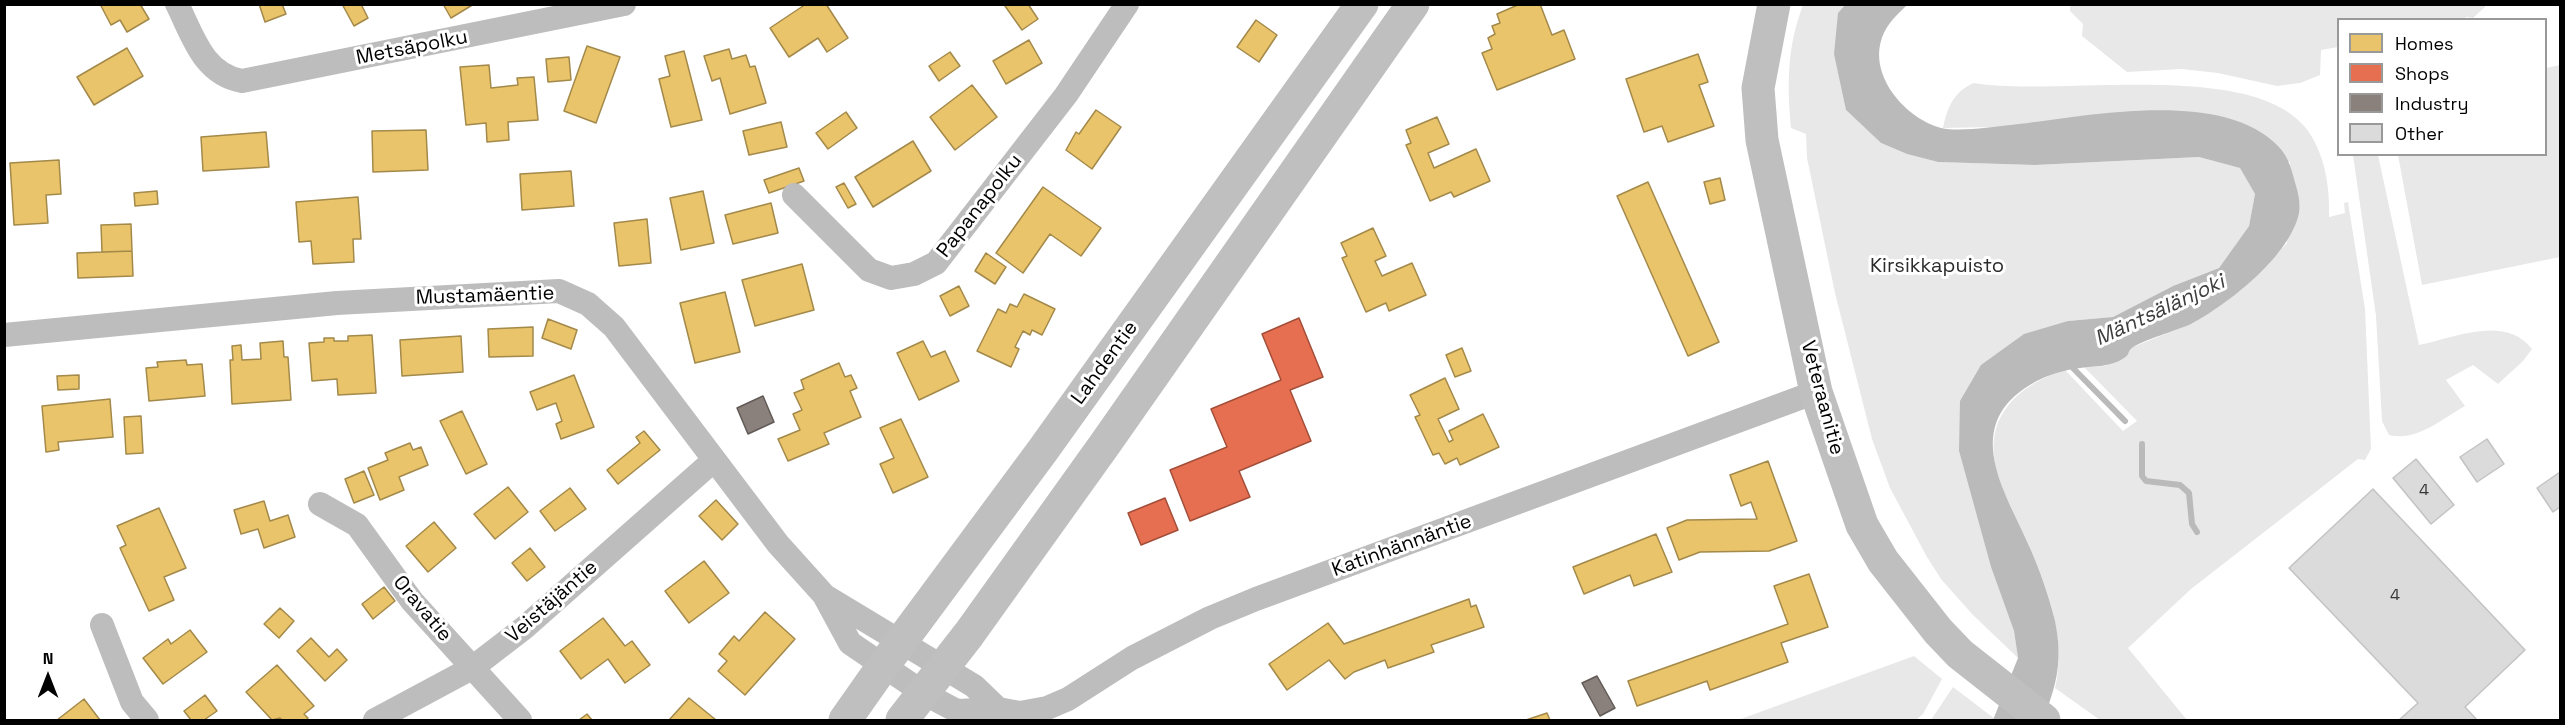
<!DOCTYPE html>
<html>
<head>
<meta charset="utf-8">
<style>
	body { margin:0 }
	#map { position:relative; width:2565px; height:725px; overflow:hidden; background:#fff; font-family:"Space Grotesk",sans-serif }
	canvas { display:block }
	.frame { position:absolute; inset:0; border:6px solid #000; pointer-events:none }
	.legend { position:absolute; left:2337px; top:18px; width:210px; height:138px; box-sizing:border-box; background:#fff; border:2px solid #999; margin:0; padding:8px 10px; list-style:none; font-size:18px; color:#000 }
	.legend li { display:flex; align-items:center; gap:12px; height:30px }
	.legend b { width:30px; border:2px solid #999 }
	.north { position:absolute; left:18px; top:647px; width:60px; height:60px; -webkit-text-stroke:4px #fff; paint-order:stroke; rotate:0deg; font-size:16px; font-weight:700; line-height:24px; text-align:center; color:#000 }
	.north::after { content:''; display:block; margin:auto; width:21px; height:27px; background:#000; clip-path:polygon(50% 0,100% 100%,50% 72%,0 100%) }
</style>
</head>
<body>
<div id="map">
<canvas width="2565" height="725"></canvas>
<div class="frame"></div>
<ul class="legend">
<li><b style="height:16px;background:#e9c46a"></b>Homes</li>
<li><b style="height:16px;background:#e76f51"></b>Shops</li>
<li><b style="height:16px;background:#8a817c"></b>Industry</li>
<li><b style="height:16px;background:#dbdbdb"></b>Other</li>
</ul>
<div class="north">N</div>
</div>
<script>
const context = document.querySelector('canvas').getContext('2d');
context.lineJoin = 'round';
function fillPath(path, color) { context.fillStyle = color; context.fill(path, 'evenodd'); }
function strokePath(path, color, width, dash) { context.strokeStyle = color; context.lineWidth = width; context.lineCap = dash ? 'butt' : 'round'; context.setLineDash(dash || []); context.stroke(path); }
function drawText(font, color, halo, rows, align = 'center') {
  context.font = font + ' "Space Grotesk",sans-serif'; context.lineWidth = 6; context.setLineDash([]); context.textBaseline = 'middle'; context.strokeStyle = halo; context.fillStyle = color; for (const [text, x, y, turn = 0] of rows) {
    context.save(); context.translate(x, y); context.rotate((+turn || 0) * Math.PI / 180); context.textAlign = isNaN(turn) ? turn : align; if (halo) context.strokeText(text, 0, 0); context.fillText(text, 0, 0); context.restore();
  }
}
fillPath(new Path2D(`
	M2485,4V7L2473,18L2466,17L2464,19L2338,20V47L2321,50L2320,75L2300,83L2277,86L2218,73L2182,69L2127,72L2082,36L2083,24L2070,11V4Z
	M1803,5H1845L1838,13L1846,110L1881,143L1907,154L1938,162L2035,165L2199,157L2240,168L2255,194L2249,226L2219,268L2173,286L2113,317L2068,321L1959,451L1991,567L2014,631L2018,658L1972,614L1941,579L1927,557L1890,488L1872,439L1835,293L1807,158L1806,134L1791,128C1787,82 1787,48 1803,5Z
	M2560,65V257L2422,285L2398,155L2546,154V68Z
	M1974,83C2057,97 2249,59 2305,127C2325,152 2330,187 2329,217L2345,213L2344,203L2348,202L2365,309L2371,449L2365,460L2358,459L2191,589L2128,648L2187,720H2100L2055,688C2067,641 2048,589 2029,546C2019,522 2005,499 1998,475C1981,420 2015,386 2065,370L2123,431L2137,421L2084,367L2105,366L2125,357L2133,347L2190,324L2241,289L2267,265L2287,243L2290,162L1994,127L1943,128C1947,108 1954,91 1974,83Z
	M2353,155H2378L2419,345C2454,338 2505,314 2532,349L2523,361L2498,384L2473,365L2446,380L2465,406C2442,419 2416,442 2389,435L2382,421L2376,316Z
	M1914,656L1942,679L1923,714L1916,720H1738Z
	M1953,687L1995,719L1931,720Z`), '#e8e8e8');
fillPath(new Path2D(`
	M1845,5H1907C1900,12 1891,20 1886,29C1863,69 1902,117 1941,128C1959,132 1992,127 2011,125C2084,117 2221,87 2278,146C2289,157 2292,171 2296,186C2299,195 2301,208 2298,217C2286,259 2228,304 2191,324C2178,330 2140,341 2132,348C2126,354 2131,353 2124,358C2111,367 2095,366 2080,368C2054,371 2025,383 2007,404C1971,447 2013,506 2030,548C2040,571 2049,596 2055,621C2063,660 2057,684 2043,720H1993L2018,658L2014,631L1991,567L1959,451L1960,401L1981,365L2024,334L2068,321L2113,317L2173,286L2219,268L2249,226L2255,194L2240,168L2199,157L2035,165L1938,162L1907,154L1881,143L1846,110L1834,54L1838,13Z`), '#bababa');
const homes = new Path2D(`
	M100,4H140L149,19L127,32L120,20L111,25Z
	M259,4H282L286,14L265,22Z
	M342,4H361L368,18L354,26Z
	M443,4H474L451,18Z
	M806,4H826L848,38L827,52L818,38L789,57L770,28Z
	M1007,4H1028L1038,19L1022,30L1005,6Z
	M1520,4H1540L1552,35L1564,30L1575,59L1497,90L1482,53L1492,49L1488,38L1495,34L1492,26L1500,23L1497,14Z
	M1256,20L1277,35L1259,62L1237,47Z
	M1029,40L1042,63L1006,84L993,61Z
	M587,46L620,57L596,123L564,111Z
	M127,48L143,76L94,105L77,77Z
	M729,49L732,59L746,55L750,67L755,66L766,103L730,114L720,78L712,81L704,56Z
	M684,51L702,120L671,127L659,79L670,76L665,56Z
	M950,52L960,66L939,81L929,66Z
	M1698,54L1708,82L1699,85L1714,126L1668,142L1662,126L1644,132L1626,79Z
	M569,57L571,80L548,82L546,59Z
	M489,65L491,88L518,85L517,78L534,77L538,120L508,122L509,140L487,142L486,123L466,125L460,67Z
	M972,85L997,117L955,150L930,117Z
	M1096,110L1121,127L1092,169L1066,150L1076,132L1079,134Z
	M846,112L857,128L828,149L816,133Z
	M1437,117L1449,144L1428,153L1434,168L1476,149L1490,181L1454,197L1451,192L1430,201L1406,145L1411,143L1406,130Z
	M781,122L787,147L749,155L743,131Z
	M426,130L428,170L373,172L372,131Z
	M266,132L269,167L203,171L201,137Z
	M913,141L931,171L873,207L855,177Z
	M59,160L61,194L46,195L48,223L14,225L10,163Z
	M799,168L804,181L769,193L764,180Z
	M571,171L574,206L522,210L520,174Z
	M1720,178L1725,200L1710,204L1704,182Z
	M1648,182L1719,342L1688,356L1617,196Z
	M844,183L856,204L848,208L836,187Z
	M1043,187L1101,228L1081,256L1050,234L1023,273L996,253Z
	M157,191L158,204L135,206L134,193Z
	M703,191L714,243L681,250L670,198Z
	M358,197L361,239H353L354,262L313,264L311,241L299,242L296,202Z
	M771,203L778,233L733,244L725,215Z
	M647,219L651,263L619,266L614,223Z
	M131,224L132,251L102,252L101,225Z
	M1373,228L1386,256L1375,261L1382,276L1412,263L1426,295L1389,311L1386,303L1366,312L1342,258L1347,256L1341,243Z
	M132,251L133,276L78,278L77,253Z
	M986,253L1006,267L995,284L975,271Z
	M802,264L814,310L755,326L742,280Z
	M959,286L969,306L950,316L940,296Z
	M725,292L740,352L695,363L680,303Z
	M1024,294L1055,309L1042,335L1032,330L1030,335L1023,331L1015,347L1019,349L1011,367L977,351L998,309L1006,313L1010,304L1017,307Z
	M548,319L577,330L571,349L542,338Z
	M533,327V356L489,357L488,329Z
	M372,335L376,393L338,395L337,379L312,381L309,343L324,342V338H334V341H348V336Z
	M461,336L463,372L402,376L400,340Z
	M283,341L284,357H288L291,400L232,404L230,360H233L232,346L241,345L242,360L261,359L260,343Z
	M923,341L931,357L945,351L959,381L919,400L897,353Z
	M1462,348L1471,371L1455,377L1446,355Z
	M186,360L187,365L202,364L205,396L149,401L146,368L158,367L157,362Z
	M839,363L845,377L851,375L857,388L850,391L861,417L824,433L829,444L788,461L778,439L800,430L793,414L802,410L794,393L804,389L801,380Z
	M79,375V389L58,390L57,376Z
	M574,375L594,427L561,439L556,424L562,421L556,403L537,410L530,392Z
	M1445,378L1459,409L1438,419L1449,442L1453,440L1449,431L1483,414L1499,447L1460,465L1457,458L1445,464L1439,453L1433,455L1415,417L1420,415L1410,395Z
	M110,399L113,437L58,442L59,450L46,452L42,406Z
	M462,411L487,464L466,474L440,421Z
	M141,416L143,453L126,454L124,417Z
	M901,419L928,477L893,493L880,464L894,458L880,428Z
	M644,431L660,450L618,484L607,470L640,443L636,437Z
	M410,443L413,450L421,447L428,465L399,477L404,490L380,500L368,468L388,460L385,453Z
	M1768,461L1797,541L1769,551L1700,552L1679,560L1667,528L1687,520L1757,519L1751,502L1741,506L1730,475Z
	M364,471L374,495L354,503L345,479Z
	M508,487L528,512L495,539L474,514Z
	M570,488L586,509L555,531L540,511Z
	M716,500L738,524L722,540L699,516Z
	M264,501L270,521L288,515L295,537L264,548L258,529L241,534L234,510Z
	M159,508L186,568L164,577L174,600L149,611L120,548L126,545L117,526Z
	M434,522L456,548L428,572L406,546Z
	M1656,534L1672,572L1634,586L1630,575L1584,594L1573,567Z
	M530,548L545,567L527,581L512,563Z
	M704,561L729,593L689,623L665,591Z
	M1809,574L1828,627L1781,643L1788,662L1710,690L1707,681L1637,706L1628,681L1788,624L1774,586Z
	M384,587L395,601L373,619L362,604Z
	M1469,599L1471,607L1476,605L1484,627L1431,645L1434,652L1388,668L1385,660L1354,672L1345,679L1329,660L1287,690L1269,664L1328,623L1344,644Z
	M280,608L294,621L279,638L264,624Z
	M765,612L795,639L745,695L718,671L727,661L719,654L734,636L739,641Z
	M603,618L625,646L632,641L650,665L625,683L608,659L581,679L560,651Z
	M190,630L207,652L163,684L143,658L168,639L171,644Z
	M311,638L329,657L337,649L347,660L325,681L297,651Z
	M277,665L314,706L304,714L308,718L306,720H282L280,718L272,720L246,692Z
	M205,695L217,711L204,720H191L184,711Z
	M689,698L716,720H669Z
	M84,699L100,720H57Z
	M1547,713L1550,720H1526Z
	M587,714L592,720H579Z`);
fillPath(homes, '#e9c46a');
strokePath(homes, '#a3894a', 1.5);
const shops = new Path2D(`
	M1299,318L1323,377L1290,390L1311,441L1239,471L1250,497L1190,521L1170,470L1227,447L1211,409L1281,380L1262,334Z
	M1165,498L1178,530L1141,545L1128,513Z`);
fillPath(shops, '#e76f51');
strokePath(shops, '#a24e39', 1.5);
const industry = new Path2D(`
	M763,396L774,422L748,434L737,408Z
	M1597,676L1615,708L1600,716L1582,683Z`);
fillPath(industry, '#8a817c');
strokePath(industry, '#615a57', 1.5);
strokePath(new Path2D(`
	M2069,364L2125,421
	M2142,444V476L2146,481L2180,485L2189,493L2192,524L2197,532`), '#bababa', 6);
const building = new Path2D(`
	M2487,439L2504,464L2477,482L2460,457Z
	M2416,459L2454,505L2431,524L2393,478Z
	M2560,472V507L2553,512L2537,488Z
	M2373,489L2525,650L2465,707L2477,720H2399L2418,703L2289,568Z`);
fillPath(building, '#dbdbdb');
strokePath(building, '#c3c3c3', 1.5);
strokePath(new Path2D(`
	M177,4C193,36 203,74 242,81L624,4
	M794,195L869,270L891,278L914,274L936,263L1066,95L1127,4
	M4,335L337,303L559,291L588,304L614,327L778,544L824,595L850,643L925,694L957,711L998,709L1020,713L1047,708L1068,699L1132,658L1210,618L1256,599L1816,392
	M320,504L357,525L412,601L520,720
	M825,596L974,686L998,709
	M102,625L132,702L147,720
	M375,720L472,668L524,628L713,461`), '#bdbdbd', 24);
strokePath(new Path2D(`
	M1774,4L1758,88L1762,140L1816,392L1862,525L1883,561L1938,631L1960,654L2044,720
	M845,720L883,666L1043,450L1362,4
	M902,720L969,634L1105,444L1413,4`), '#bfbfbf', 33);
drawText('16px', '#373737', null, [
	["4",2424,491],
	["4",2395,596]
]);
drawText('20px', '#000', '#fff', [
	["Metsäpolku",412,48,-11],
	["Papanapolku",980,206,-52],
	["Mustamäentie",485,296,-2],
	["Lahdentie",1105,363,-54],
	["Veteraanitie",1822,398,75],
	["Katinhännäntie",1402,546,-20],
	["Veistäjäntie",552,602,-41],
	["Oravatie",422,609,50]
]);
drawText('20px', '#2c2c2c', '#fff', [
	["Kirsikkapuisto",1937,267]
]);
drawText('italic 21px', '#3d3d3d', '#fff', [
	["Mäntsälänjoki",2160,311,-25]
]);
</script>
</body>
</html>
